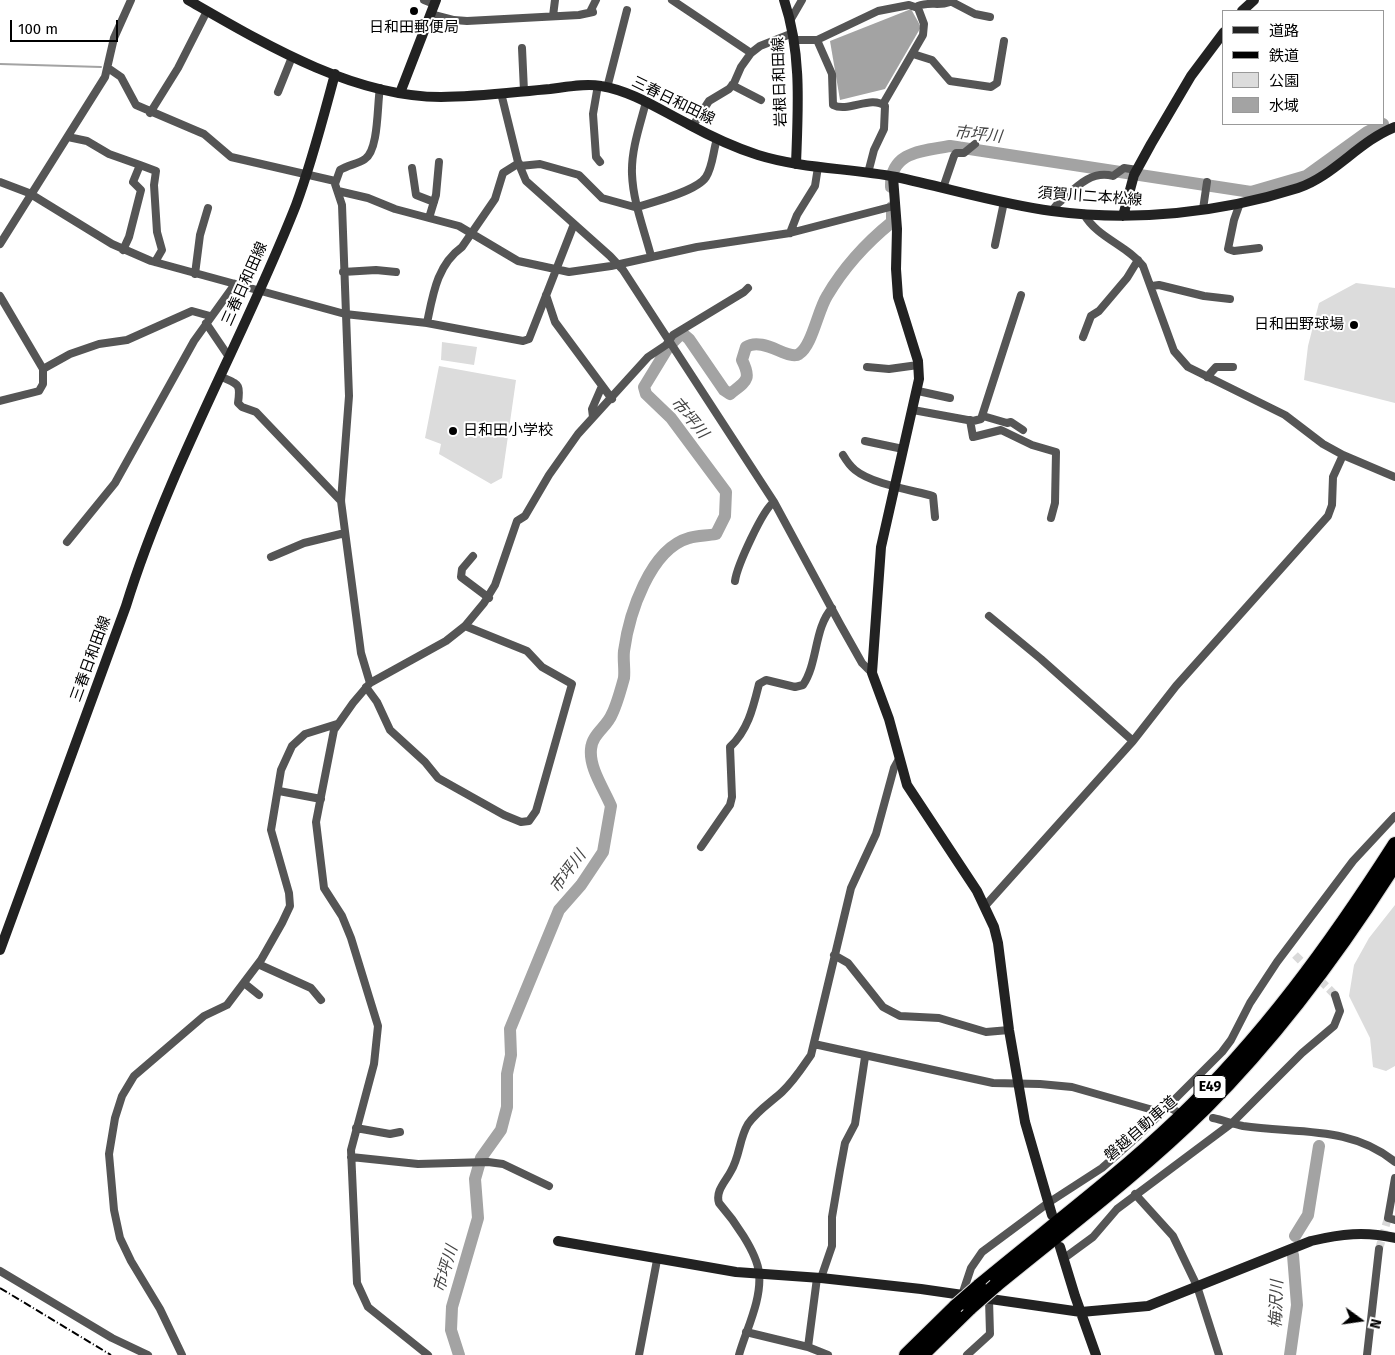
<!DOCTYPE html>
<html>
<head>
<meta charset="utf-8">
<style>
	body { margin:0 }
	#map { position:relative; width:1395px; height:1355px; overflow:hidden; background:#fff; font-family:"Fira Sans","Noto Sans JP",sans-serif }
	canvas { display:block }
	.legend { position:absolute; left:1222px; top:10px; width:162px; height:115px; box-sizing:border-box; background:#fff; border:1px solid #999; margin:0; padding:6px 9px; list-style:none; font-size:15px; color:#000 }
	.legend li { display:flex; align-items:center; gap:10px; height:25px }
	.legend b { width:25px; border:1px solid #999 }
	.north { position:absolute; left:1335px; top:1295px; width:50px; height:50px; -webkit-text-stroke:4px #fff; paint-order:stroke; rotate:104deg; font-size:14px; font-weight:700; line-height:20px; text-align:center; color:#000 }
	.north::after { content:''; display:block; margin:auto; width:18px; height:22px; background:#000; clip-path:polygon(50% 0,100% 100%,50% 72%,0 100%) }
	.scale { position:absolute; left:10px; top:20px; width:108px; height:22px; box-sizing:border-box; border:2px solid #000; border-top:0; padding-left:6px; font-size:15px; line-height:18px; white-space:nowrap; color:#000; -webkit-text-stroke:4px #fff; paint-order:stroke }
</style>
</head>
<body>
<div id="map">
<canvas width="1395" height="1355"></canvas>
<ul class="legend">
<li><b style="height:6px;background:#222"></b>道路</li>
<li><b style="height:6px;background:#000"></b>鉄道</li>
<li><b style="height:14px;background:#dcdcdc"></b>公園</li>
<li><b style="height:14px;background:#a3a3a3"></b>水域</li>
</ul>
<div class="north">N</div>
<div class="scale">100 m</div>
</div>
<script>
const context = document.querySelector('canvas').getContext('2d');
context.lineJoin = 'round';
function fillPath(path, color) { context.fillStyle = color; context.fill(path, 'evenodd'); }
function strokePath(path, color, width, dash) { context.strokeStyle = color; context.lineWidth = width; context.lineCap = dash ? 'butt' : 'round'; context.setLineDash(dash || []); context.stroke(path); }
function drawText(font, color, halo, rows, align = 'center') {
  context.font = font + ' "Fira Sans","Noto Sans JP",sans-serif'; context.lineWidth = 4; context.setLineDash([]); context.textBaseline = 'middle'; context.strokeStyle = halo; context.fillStyle = color; for (const [text, x, y, turn = 0] of rows) {
    context.save(); context.translate(x, y); context.rotate((+turn || 0) * Math.PI / 180); context.textAlign = isNaN(turn) ? turn : align; if (halo) context.strokeText(text, 0, 0); context.fillText(text, 0, 0); context.restore();
  }
}
fillPath(new Path2D(`
	M1356,283L1395,288V403L1304,380L1308,346L1319,303Z
	M442,342L477,347L474,365L441,360Z
	M439,366L516,380L502,478L491,484L439,454L441,444L425,438Z
	M1395,905V1066L1386,1071L1373,1067L1370,1038L1349,996L1354,965L1369,938Z`), '#dcdcdc');
fillPath(new Path2D(`
	M911,9L921,27L885,89L840,100L830,41Z`), '#a3a3a3');
strokePath(new Path2D(`
	M0,64L101,67`), '#a3a3a3', 2);
strokePath(new Path2D(`
	M891,187C890,151 923,151 950,146L1251,192L1306,176L1367,132L1383,124
	M1295,1236L1308,1215L1319,1146
	M459,1355L451,1330L452,1307L478,1218L475,1179L481,1158L501,1130L507,1107V1074L511,1055L510,1029L559,910L581,885L603,852L611,806C604,789 589,768 591,749C592,734 607,727 612,714C617,704 621,689 624,678C625,669 623,660 624,651C629,614 650,549 689,538C698,535 707,536 716,534L725,516L726,492L671,418L646,394L644,387L669,346L682,333L689,339L724,390L730,394C746,381 752,380 742,360L746,347C763,336 789,361 799,354C812,346 818,310 827,296C844,267 866,243 892,222V207
	M1290,1355L1297,1305L1293,1255`), '#a3a3a3', 12);
strokePath(new Path2D(`
	M1295,955L1335,995
	M1379,1249L1388,1218`), '#d9d9d9', 8, [8, 4]);
const highway = new Path2D(`
	M979,1286C1045,1231 1115,1179 1177,1120C1263,1038 1331,944 1395,844
	M995,1286C1066,1228 1140,1172 1205,1108C1279,1034 1340,951 1395,864
	M906,1355L956,1306
	M922,1355L970,1308`);
strokePath(highway, '#dbdbdb', 16);
strokePath(new Path2D(`
	M424,0L434,4
	M672,0L751,53
	M952,2L975,14L990,17
	M916,7C927,0 943,8 953,0
	M590,12L596,0
	M431,14L454,20L467,21L579,15L593,12
	M553,16L555,0
	M791,19L802,0
	M795,40H817L878,11L909,5L918,8L924,24L923,35L883,104
	M817,40L832,74L833,105C848,113 871,95 885,106L884,129L874,150L868,173
	M522,48L524,91
	M913,54L932,60L950,81L991,87L997,83L1004,41
	M108,68L121,77L136,105L204,134L231,157L335,181
	M598,85L593,114L596,157L600,162
	M732,85L761,100
	M607,88L627,10
	M278,92L292,57
	M501,93L518,162L526,181L610,256L623,270L774,502L840,624L862,663L872,673
	M646,102C640,125 631,150 632,174C633,202 644,229 651,256
	M150,113L178,68L207,11
	M692,127L709,101L729,89L734,83L741,67L751,53L760,46L793,33
	M68,137L87,141L109,154L140,165L133,182L141,190L129,237L123,250
	M140,165L156,171L154,185L157,232L162,250L155,262
	M520,166L540,164L579,175L602,198L638,208
	M412,168L416,195L434,202
	M0,182L29,193L112,244L151,261L345,314L427,323L523,341L529,339L574,224
	M943,188L954,156L956,153H964L975,144
	M338,191L368,198L395,209L459,226L518,261L569,272L611,266L697,247L790,233L894,206
	M1240,203L1234,220L1228,249L1234,251L1259,248
	M637,207C654,202 697,191 706,177C713,166 713,151 717,139
	M1203,209L1207,182
	M1053,211C1054,206 1058,204 1063,199C1077,186 1092,170 1113,176L1124,168L1137,170
	M1084,214C1097,238 1127,245 1143,266L1174,351L1188,367L1285,415L1323,444L1343,455L1395,477
	M429,218L436,195L439,162
	M790,233L797,215L815,186L818,167
	M0,244L105,77L114,38L131,0
	M995,245L1004,202
	M343,272L376,270L396,272
	M195,274L200,235L208,208
	M1152,286L1159,285L1204,296L1230,299
	M546,295L555,322L612,399
	M0,296L43,369
	M206,323L229,357
	M427,323C433,294 437,265 462,247L495,199L503,173L519,163
	M1083,337L1091,316L1099,311L1127,278L1138,260
	M867,367L889,369L918,365
	M220,376C238,385 241,382 238,403L242,407L256,412L341,501
	M1207,377L1216,367H1233
	M918,391L950,398
	M0,401L39,391L43,384V369L70,354L99,344L127,340L192,311L210,316
	M913,410L973,421L981,419L1021,295
	M983,416L1007,423L1011,422L1023,430
	M593,417L592,409L602,386
	M970,420L973,437L1001,430L1032,445L1056,452L1055,503L1051,518
	M865,441L903,449
	M843,455C846,460 850,466 855,470C872,484 911,490 933,496L935,517
	M67,542L115,483L194,341L235,284
	M473,556L462,569L461,577L489,598
	M271,557L304,543L345,533
	M735,581C737,566 763,509 774,502
	M989,616L1041,659L1133,741
	M370,683L361,653L341,501L349,396L342,205L335,184L340,170C348,165 358,164 365,159C379,150 377,104 380,88
	M366,687L377,702L390,730L425,762L438,778L504,815L521,822L529,821L536,811L572,684L542,667L527,651L465,626
	M279,791L321,799
	M701,847L730,805L732,797L730,747C748,730 753,708 759,684L766,680L795,687L803,685C818,663 814,628 832,608
	M985,906L1133,741L1176,686L1328,516L1332,505L1333,477L1343,455
	M834,955L848,963L883,1007L900,1016L939,1018L986,1032L1009,1030
	M258,964L311,988L321,1000
	M244,983L259,995
	M814,1044L993,1083L1040,1084L1072,1087L1160,1112
	M1166,1106L1176,1111
	M1213,1118C1223,1120 1233,1124 1243,1126C1295,1134 1351,1125 1395,1162
	M356,1128L390,1134L400,1132
	M351,1157L418,1164L488,1162L503,1164L549,1186
	M1395,1178L1388,1218L1395,1220
	M1135,1194L1173,1236L1197,1286L1219,1355
	M1063,1259L1093,1237L1117,1209L1232,1123L1302,1053L1334,1026L1340,1011L1335,995
	M0,1271L112,1338L148,1355
	M821,1278L832,1246V1217L840,1170L845,1143L855,1124L865,1057
	M962,1295L971,1268L982,1252L1048,1203L1102,1168L1137,1137L1222,1052L1231,1040L1250,1003L1277,962L1353,861L1395,816
	M746,1332L808,1347L828,1355
	M808,1347L817,1278
	M182,1355L160,1309L131,1261L120,1238L114,1210L109,1154L115,1118L122,1096L134,1076L204,1016L227,1005L261,960L282,923L290,906L289,893L271,830L281,770L292,746L305,734L337,724
	M428,1355L368,1307L357,1283L351,1150L374,1064L378,1026L351,938L342,916L324,888L316,822L334,730L353,703L370,683L446,641L465,626L484,603L495,585L517,521L525,516L549,475L578,434L648,357L666,345L673,335L744,292L748,288
	M639,1355L657,1260
	M739,1355C746,1330 762,1300 759,1273C757,1252 733,1219 719,1203C715,1191 726,1181 731,1171C740,1156 739,1139 748,1124C757,1111 771,1102 782,1092C794,1081 802,1068 811,1055L851,888L876,834L894,768L899,759
	M967,1355L990,1334L989,1299
	M1367,1355L1379,1249`), '#555', 8);
strokePath(new Path2D(`
	M188,0C263,43 352,97 441,97C477,97 514,92 550,89C566,87 585,83 601,86C632,91 660,110 688,124C710,136 733,147 758,155C803,169 851,168 896,177C948,188 1000,204 1052,211C1134,222 1220,213 1298,188C1334,176 1359,141 1395,127
	M784,0C802,53 798,109 796,164
	M1242,11L1254,0
	M400,93L436,0
	M893,177L897,229L896,269L898,297L918,361L919,379L881,547L872,673L889,719L907,785L977,891L994,927L998,943L1009,1030L1025,1122L1052,1215
	M1123,216L1134,175L1151,144L1191,76L1224,32
	M0,950L126,606C169,467 243,340 296,205C312,162 323,118 335,74
	M558,1241L736,1272L821,1278L921,1289L1081,1312L1148,1306L1311,1241C1341,1234 1365,1231 1395,1238
	M1060,1247L1075,1296L1096,1355`), '#222', 10);
strokePath(highway, '#000', 14);
strokePath(new Path2D(`
	M0,1288L111,1355`), '#000', 2, [8, 2.5, 1, 2.5]);
const highwayBridge = new Path2D(`
	M956,1306L979,1286
	M970,1308L995,1286`);
strokePath(highwayBridge, '#dbdbdb', 16, []);
strokePath(highwayBridge, '#000', 14);
for (const [x, y, r, color] of [
	[414,11,5,"#000"],
	[1354,325,5,"#000"],
	[453,431,5,"#000"]
]) { const dot = new Path2D(); dot.arc(x, y, r, 0, 2 * Math.PI); context.fillStyle = color; context.fill(dot); strokePath(dot, '#fff', 2); }
for (const [x, y, w] of [
	[1210,1087,32]
]) { const box = new Path2D(); box.roundRect(x - w / 2, y - 11.5, w, 23, 4); context.fillStyle = '#fff'; context.fill(box); strokePath(box, '#000', 1); }
drawText('bold 14px', '#000', null, [
	["E49",1210,1087]
]);
drawText('15px', '#000', '#fff', [
	["日和田郵便局",414,28],
	["日和田野球場",1344,325,"right"],
	["日和田小学校",463,431,"left"]
]);
drawText('15px', '#000', '#fff', [
	["岩根日和田線",780,82,-92],
	["三春日和田線",673,101,26],
	["須賀川二本松線",1090,197,4],
	["三春日和田線",245,284,-66],
	["三春日和田線",91,659,-70],
	["磐越自動車道",1141,1129,-41]
]);
drawText('italic 16px', '#444', '#fff', [
	["市坪川",978,135,6],
	["市坪川",689,418,50],
	["市坪川",568,872,-53],
	["市坪川",446,1269,-73],
	["梅沢川",1277,1304,-88]
]);
</script>
</body>
</html>
